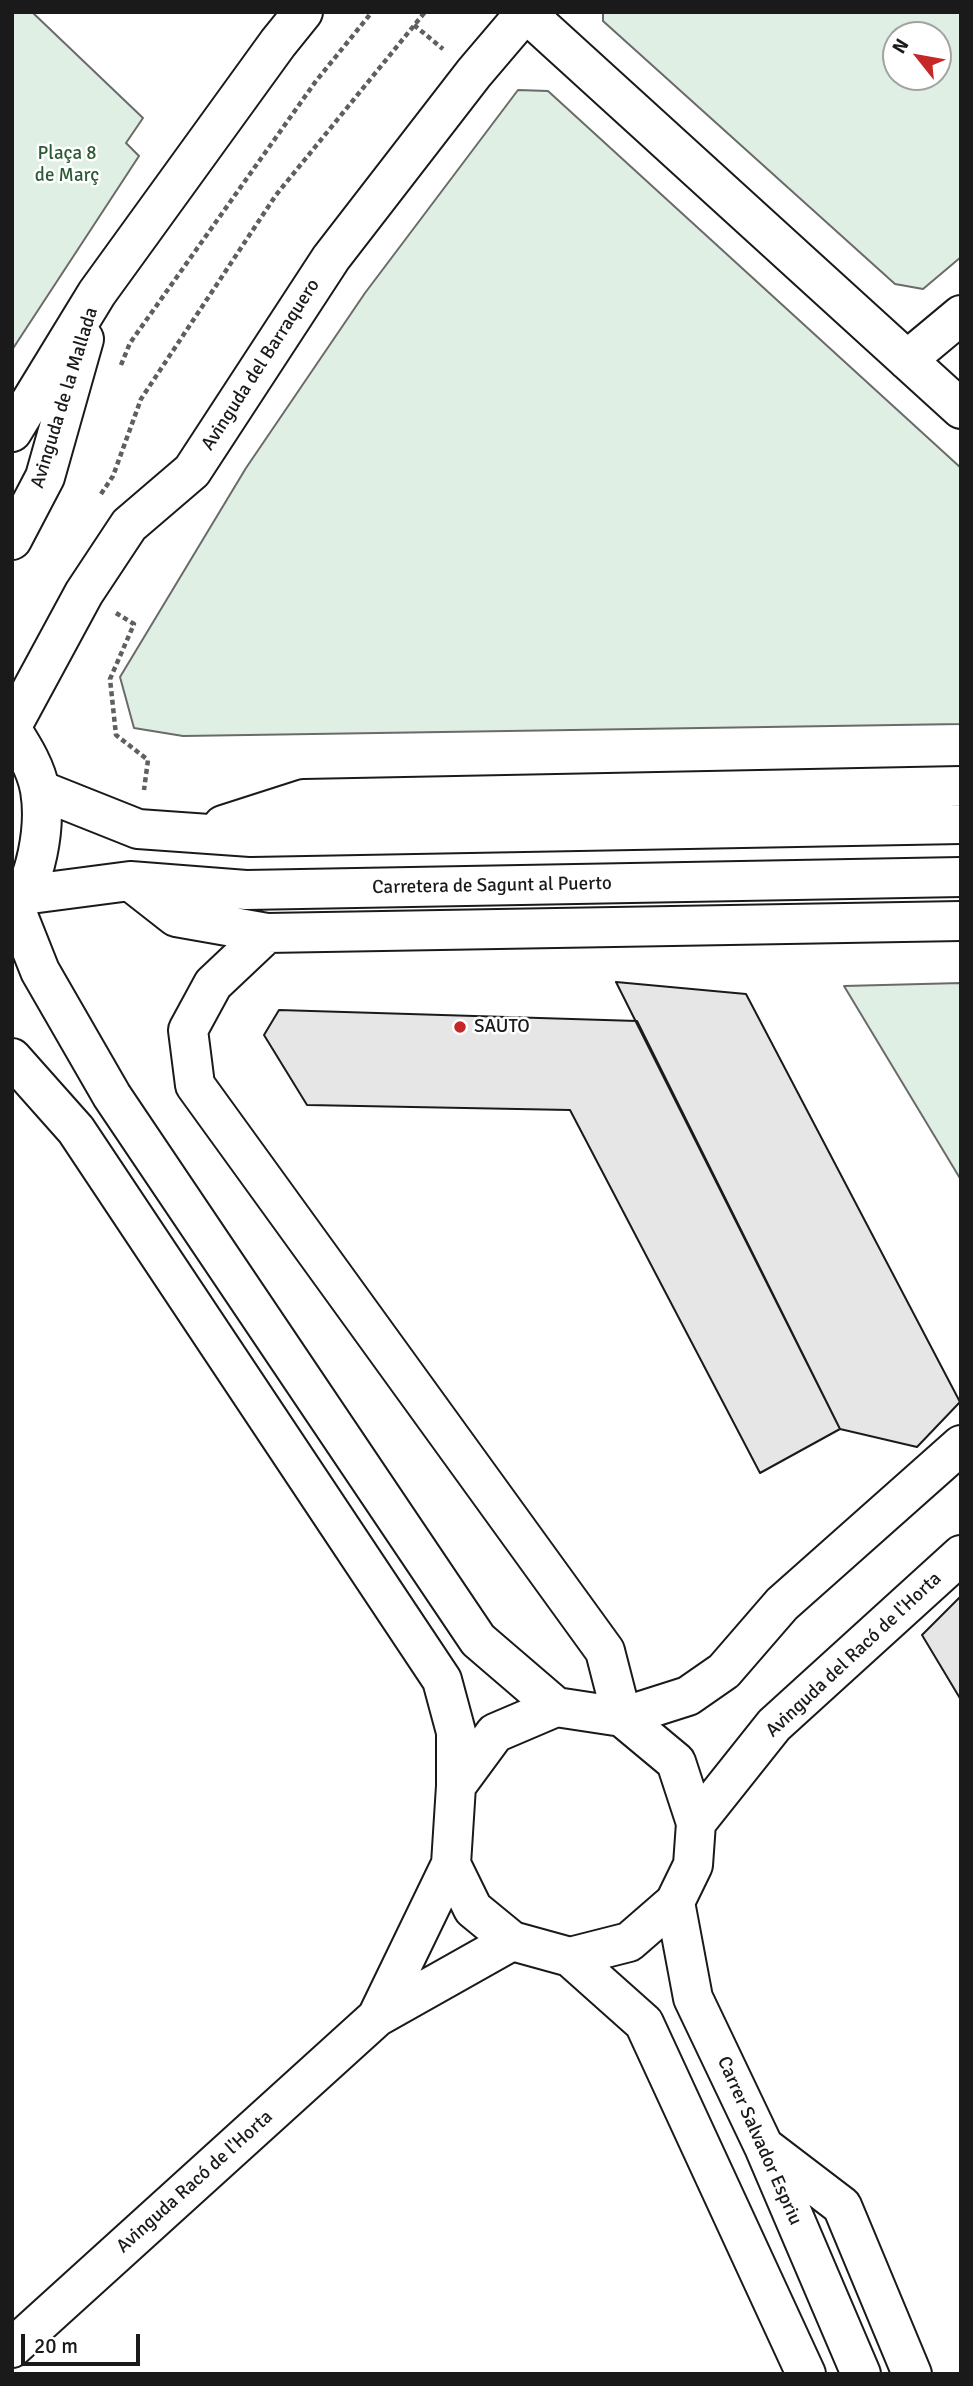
<!DOCTYPE html>
<html>
<head>
<meta charset="utf-8">
<style>
	body { margin:0 }
	#map { position:relative; width:973px; height:2386px; overflow:hidden; background:#fff; font-family:Signika,sans-serif }
	canvas { display:block }
	.frame { position:absolute; inset:0; border:14px solid #1a1a1a; pointer-events:none }
	.north { position:absolute; left:882px; top:21px; width:70px; height:70px; box-sizing:border-box; background:#fff; border:2px solid #a3a3a3; border-radius:50%; rotate:301deg; font-size:19px; font-weight:700; line-height:28px; text-align:center; color:#1a1a1a }
	.north::after { content:''; display:block; margin:auto; width:24px; height:32px; background:#c62828; clip-path:polygon(50% 0,100% 100%,50% 72%,0 100%) }
	.scale { position:absolute; left:21px; top:2334px; width:119px; height:32px; box-sizing:border-box; border:4px solid #1a1a1a; border-top:0; padding-left:9px; font-size:21px; line-height:24px; white-space:nowrap; color:#1a1a1a; -webkit-text-stroke:5px #fff; paint-order:stroke }
</style>
</head>
<body>
<div id="map">
<canvas width="973" height="2386"></canvas>
<div class="frame"></div>
<div class="north">N</div>
<div class="scale">20 m</div>
</div>
<script>
const context = document.querySelector('canvas').getContext('2d');
context.lineJoin = 'round';
function fillPath(path, color) { context.fillStyle = color; context.fill(path, 'evenodd'); }
function strokePath(path, color, width, dash) { context.strokeStyle = color; context.lineWidth = width; context.lineCap = dash ? 'butt' : 'round'; context.setLineDash(dash || []); context.stroke(path); }
function drawText(font, color, halo, rows, align = 'center') {
  context.font = font + ' Signika,sans-serif'; context.lineWidth = 5; context.setLineDash([]); context.textBaseline = 'middle'; context.strokeStyle = halo; context.fillStyle = color; for (const [text, x, y, turn = 0] of rows) {
    context.save(); context.translate(x, y); context.rotate((+turn || 0) * Math.PI / 180); context.textAlign = isNaN(turn) ? turn : align; if (halo) context.strokeText(text, 0, 0); context.fillText(text, 0, 0); context.restore();
  }
}
const green = new Path2D(`
	M12,12H32L143,118L126,143L139,156L12,350Z
	M603,12H961V257L923,289L895,284L603,21ZM896,35H938V77H896Z
	M518,90L548,91L961,468V724L183,736L134,728L120,677L246,468L365,293Z
	M961,983V1180L844,986Z`);
fillPath(green, '#e0efe3');
strokePath(green, '#6a6a6a', 2);
const building = new Path2D(`
	M616,982L746,994L960,1402L917,1447L840,1429Z
	M279,1010L637,1021L840,1429L760,1473L570,1110L307,1105L264,1035Z
	M961,1596V1700L922,1635Z`);
fillPath(building, '#e6e6e6');
strokePath(building, '#1a1a1a', 2);
const minor = new Path2D(`
	M525,12L961,409
	M907,360L961,315
	M12,432L97,293L278,43L303,12
	M12,540L45,477L84,339
	M12,726L84,593L129,525L192,471L331,258L474,73L526,12
	M12,730C24,749 36,768 40,790C46,826 37,883 12,910
	M40,790L138,829L251,837L961,824
	M223,825L304,799L961,786
	M130,881L176,917L267,933L961,921
	M23,895L130,881L246,890L961,877
	M15,908L40,971L112,1096L478,1640L556,1707
	M267,933L213,984L188,1030L195,1085L605,1651L622,1717
	M12,1058L76,1130L442,1680L456,1732V1786L451,1864L473,1909L512,1941L570,1957L629,1942L675,1902L693,1865L696,1823L676,1762L622,1717L556,1707L495,1733L456,1786
	M622,1717L688,1696L724,1671L782,1604L961,1445
	M696,1823L774,1725L961,1555
	M675,1902L693,1998L764,2147L861,2374
	M570,1957L644,2023L806,2374
	M377,2017L451,1864
	M766,2148L842,2206L912,2374
	M12,2348L377,2017L512,1941`);
strokePath(minor, '#1a1a1a', 42);
strokePath(new Path2D(`
	M414,25L443,49
	M121,365L130,343L316,81L372,12
	M101,494L113,476L141,399L276,195L425,12
	M116,613L134,624L110,679L116,735L148,760L144,790`), '#5f5f5f', 4.5, [5, 3.5]);
strokePath(minor, '#fff', 38);
for (const [x, y, r, color] of [
	[460,1027,7,"#c62828"]
]) { const dot = new Path2D(); dot.arc(x, y, r, 0, 2 * Math.PI); context.fillStyle = color; context.fill(dot); strokePath(dot, '#fff', 2.5); }
drawText('19px', '#2b5a34', '#fff', [
	["Plaça 8",67,154],
	["de Març",67,176]
]);
drawText('19px', '#1a1a1a', '#fff', [
	["Avinguda del Barraquero",261,365,-57],
	["Avinguda de la Mallada",65,398,-73],
	["Carretera de Sagunt al Puerto",492,886,-1],
	["Avinguda del Racó de l'Horta",854,1655,-43],
	["Carrer Salvador Espriu",759,2141,66],
	["Avinguda Racó de l'Horta",195,2182,-42]
]);
drawText('19px', '#1a1a1a', '#fff', [
	["SAUTO",474,1027]
], 'left');
</script>
</body>
</html>
